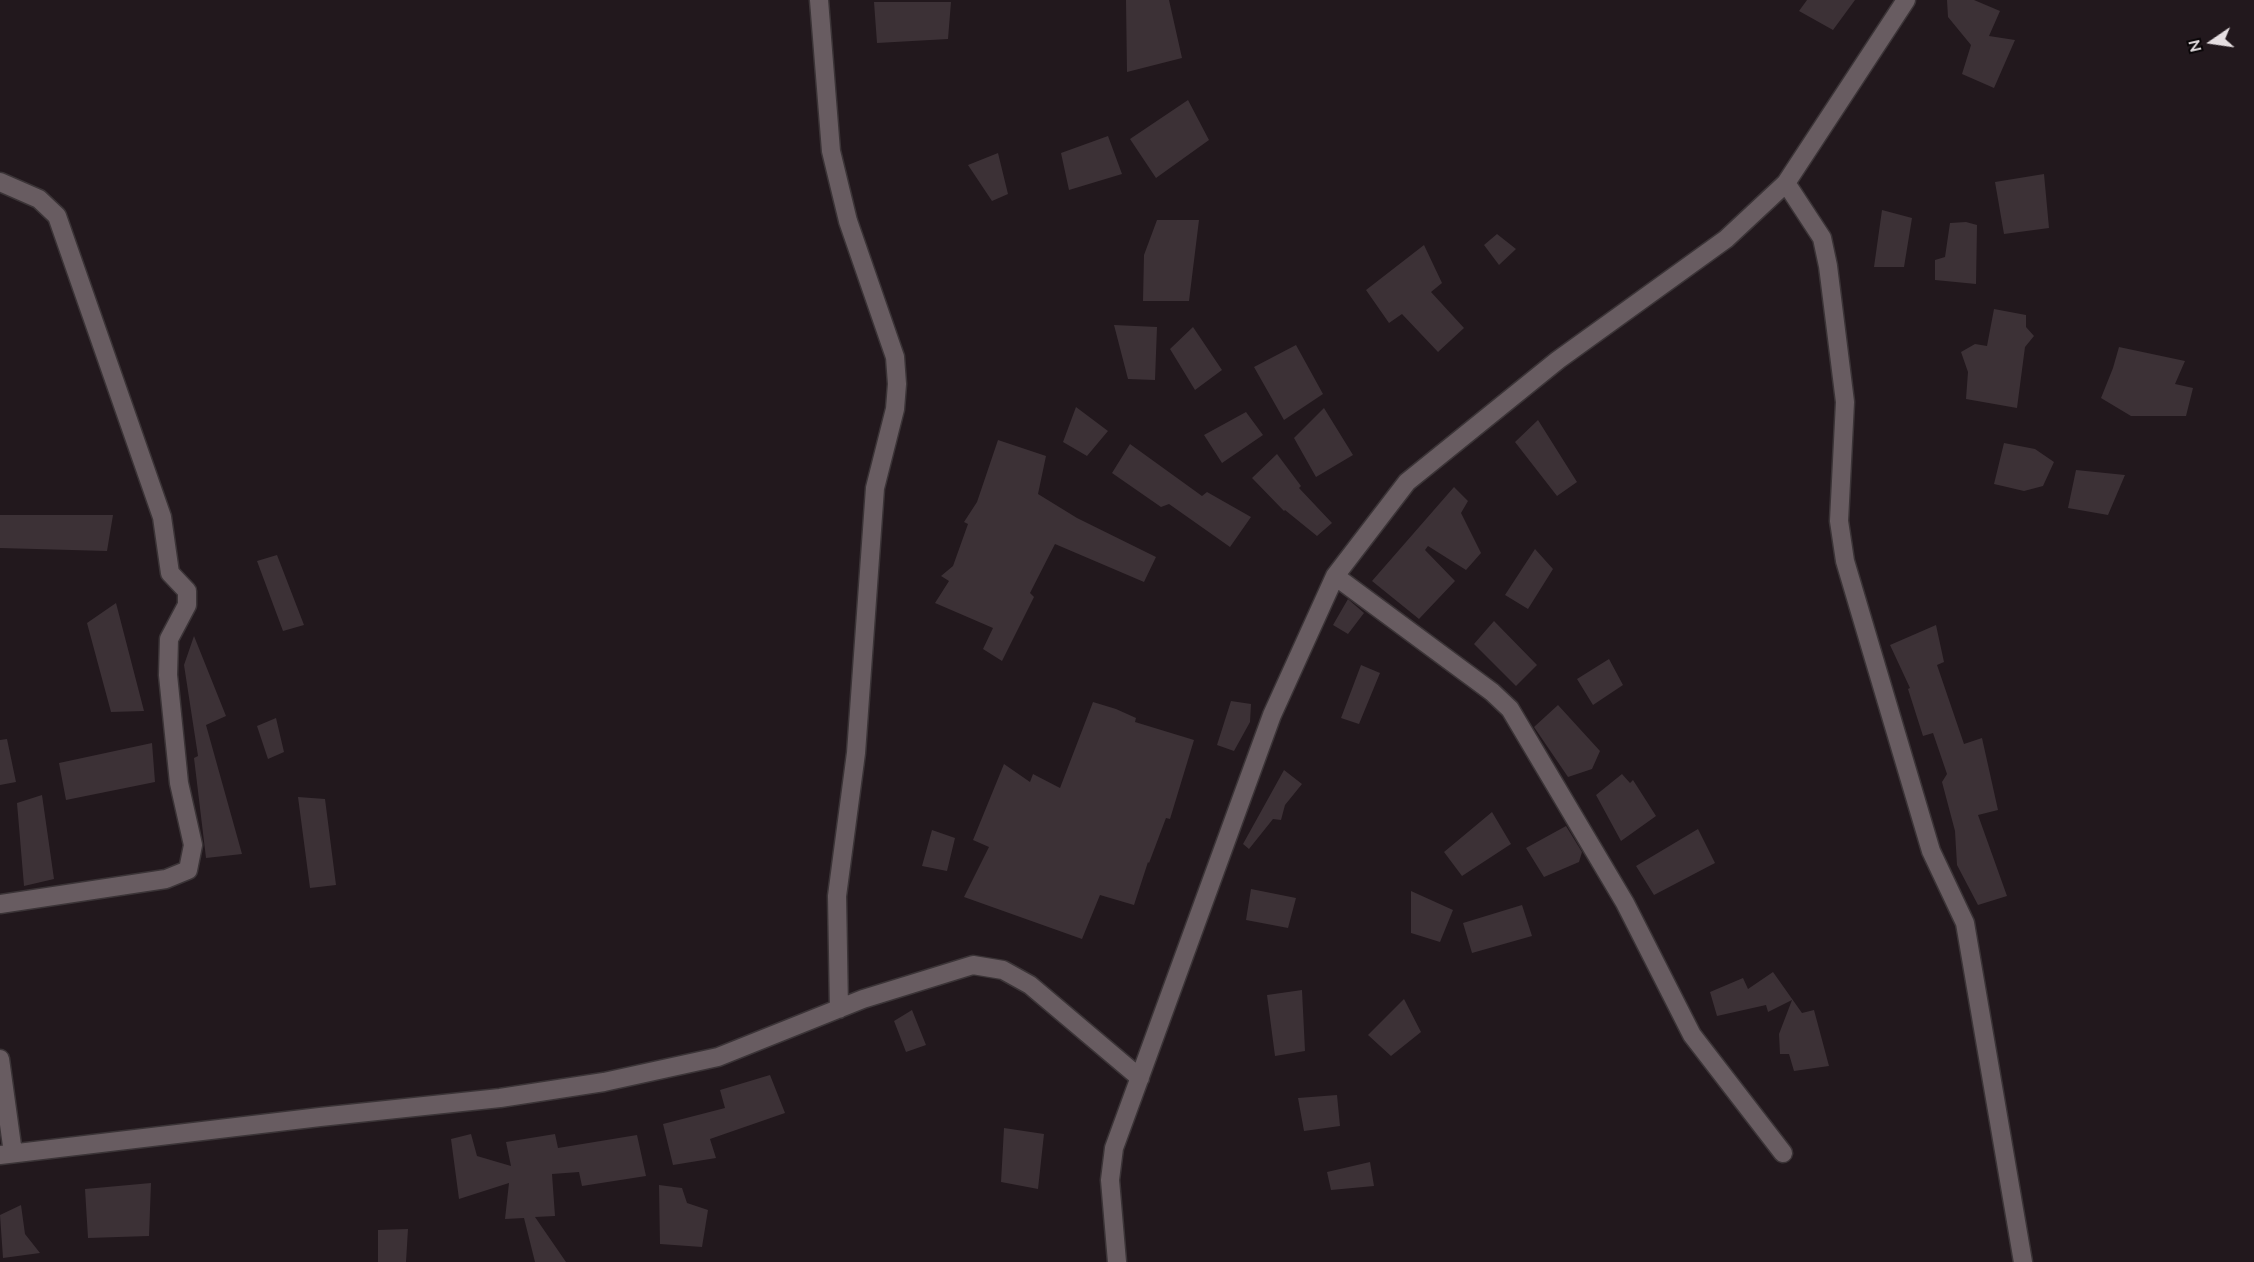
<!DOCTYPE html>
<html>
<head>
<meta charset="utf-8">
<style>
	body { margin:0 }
	#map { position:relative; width:2254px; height:1262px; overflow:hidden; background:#22181d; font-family:Mulish,sans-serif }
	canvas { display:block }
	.north { position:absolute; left:2182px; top:12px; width:60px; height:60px; -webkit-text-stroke:4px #090507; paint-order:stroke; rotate:257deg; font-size:16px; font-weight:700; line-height:24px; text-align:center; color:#e5dee1 }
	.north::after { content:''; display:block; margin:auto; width:21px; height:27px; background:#e5dee1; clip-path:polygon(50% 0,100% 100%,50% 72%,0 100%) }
</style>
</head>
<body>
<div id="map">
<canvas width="2254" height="1262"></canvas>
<div class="north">N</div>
</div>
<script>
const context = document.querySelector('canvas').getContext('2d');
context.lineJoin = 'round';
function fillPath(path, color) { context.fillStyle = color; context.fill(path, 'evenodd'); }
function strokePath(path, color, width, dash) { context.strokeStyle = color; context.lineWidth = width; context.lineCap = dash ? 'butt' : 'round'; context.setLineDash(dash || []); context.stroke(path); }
fillPath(new Path2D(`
	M1126,0H1169L1182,58L1127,72Z
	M1807,0H1855L1833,30L1799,11Z
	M1947,0H1974L2000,11L1989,36L2015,40L1994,88L1962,74L1971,45L1948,17Z
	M874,2H951L948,39L877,43Z
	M1188,100L1209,140L1156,178L1130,139Z
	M1108,136L1122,174L1069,190L1061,153Z
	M998,153L1008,194L992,201L968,165Z
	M2044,174L2049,228L2004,234L1995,182Z
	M1882,210L1912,218L1904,267H1874Z
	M1157,220H1199L1189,301H1143L1144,255Z
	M1966,222L1977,225L1976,284L1935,280V260L1945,257L1950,223Z
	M1497,234L1516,249L1499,265L1484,245Z
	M1424,245L1442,283L1431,292L1464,328L1438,352L1402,314L1389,323L1366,290Z
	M1994,309L2026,315V327L2034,336L2025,347L2017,408L1966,399L1968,372L1961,352L1975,344L1987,346Z
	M1114,325L1157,327L1155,380L1128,379Z
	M1193,327L1222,370L1195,390L1170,349Z
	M1296,345L1323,394L1284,420L1254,367Z
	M2119,347L2185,361L2175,384L2193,388L2186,416H2131L2101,398L2113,368Z
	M1076,407L1108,431L1087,456L1063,442Z
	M1324,408L1353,455L1316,477L1294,438Z
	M1246,412L1263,435L1222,463L1204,435Z
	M1538,420L1577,482L1557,496L1515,442Z
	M998,440L1046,456L1038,494L1077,518L1156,557L1144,582L1055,544L1030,593L1034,597L1002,661L983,649L993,628L935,603L949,581L941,576L953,566L968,524L964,522L977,502Z
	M2004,443L2035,449L2054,462L2043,486L2024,491L1994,484Z
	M1130,444L1202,496L1207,492L1251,517L1230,547L1169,504L1161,507L1112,473Z
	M1277,454L1301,486L1299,488L1332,523L1317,536L1285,510L1284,511L1252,478Z
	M2076,470L2125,475L2108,515L2068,508Z
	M1454,487L1468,501L1461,513L1481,553L1466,570L1428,546L1425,550L1455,581L1419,619L1372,581Z
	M0,515H113L107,551L0,548Z
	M1535,549L1553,569L1528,609L1505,595Z
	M277,555L304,625L283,631L257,561Z
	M1348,599L1364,613L1348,634L1333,625Z
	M116,603L144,711L111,712L87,623Z
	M1494,621L1537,665L1516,686L1474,644Z
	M1936,625L1944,662L1937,665L1964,744L1982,738L1998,810L1978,815L2007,896L1978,905L1957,865L1955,831L1942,782L1947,774L1933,733L1923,736L1908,689L1910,688L1890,645Z
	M194,636L226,716L206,725L242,854L206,858L194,758L198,756L184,665Z
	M1609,659L1623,685L1593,705L1577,679Z
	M1361,665L1380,673L1359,724L1341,718Z
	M1231,701L1251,704L1250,722L1234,751L1217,745Z
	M1093,702L1116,709L1136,718L1135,722L1194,740L1170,819L1166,818L1149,863L1148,862L1134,905L1100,895L1082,939L964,897L989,847L973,840L1004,764L1030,782L1033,774L1060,788Z
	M1558,705L1600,751L1592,769L1568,777L1534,727Z
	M276,718L284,752L268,759L257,726Z
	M7,739L16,782L0,785V740Z
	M152,743L155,782L66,800L59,763Z
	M1284,770L1302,784L1285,805L1281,820L1273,819L1249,849L1243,844Z
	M1622,774L1630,783L1633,780L1656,816L1621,841L1596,795Z
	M42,795L54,879L24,886L17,803Z
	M298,797L325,799L336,885L310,888Z
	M1492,812L1511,844L1462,876L1444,852Z
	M1566,826L1582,852L1579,862L1544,877L1526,848Z
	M1698,829L1715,863L1654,895L1636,866Z
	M932,830L955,838L947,871L922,866Z
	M1251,889L1296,898L1288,928L1246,920Z
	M1411,891L1453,910L1440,942L1411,933Z
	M1522,905L1532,936L1472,953L1463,923Z
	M1773,972L1802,1013L1814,1010L1829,1066L1794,1071L1789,1054H1780L1779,1034L1792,1000L1768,1012L1766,1005L1717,1016L1710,992L1743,978L1748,989Z
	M1302,990L1305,1051L1275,1056L1267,995Z
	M1404,999L1421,1032L1391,1056L1368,1035Z
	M912,1010L926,1045L906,1052L894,1021Z
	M770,1075L785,1113L710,1139L716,1158L673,1165L663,1124L725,1108L720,1090Z
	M1337,1095L1340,1126L1304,1131L1298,1098Z
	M1004,1128L1044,1134L1038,1189L1001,1182Z
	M471,1134L477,1156L511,1166L506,1142L555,1134L558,1148L637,1135L646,1176L582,1186L579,1172L552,1174L555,1216L535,1217L566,1262H535L524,1218L505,1219L509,1183L459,1199L451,1139Z
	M1370,1162L1374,1186L1331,1190L1327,1172Z
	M151,1183L149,1236L88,1238L85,1189Z
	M659,1185L682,1188L687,1203L708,1210L702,1247L660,1244Z
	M21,1205L25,1234L40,1253L3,1258L0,1215Z
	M408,1229L406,1262H378V1230Z`), '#3c3136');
const minor = new Path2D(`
	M819,0L831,151L848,221L895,357L897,384L895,409L875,488L856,753L837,896L839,1009
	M0,182L39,199L57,216L162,517L170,573L187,591V605L169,639L168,675L179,783L193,845L188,870L166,879L0,904
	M1786,183L1822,238L1828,266L1845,402L1839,521L1845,561L1931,851L1965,923L2023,1262
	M1335,576L1492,692L1510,709L1625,903L1692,1035L1783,1153
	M0,1059L13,1153
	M0,1155L320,1117L500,1098L604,1082L718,1057L863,999L973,965L1003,970L1030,985L1140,1078
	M1117,1262L1110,1180L1114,1148L1272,715L1335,576L1407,482L1558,360L1726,239L1786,183L1906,0`);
strokePath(minor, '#3b3437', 21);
strokePath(minor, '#685c61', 18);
</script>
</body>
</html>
